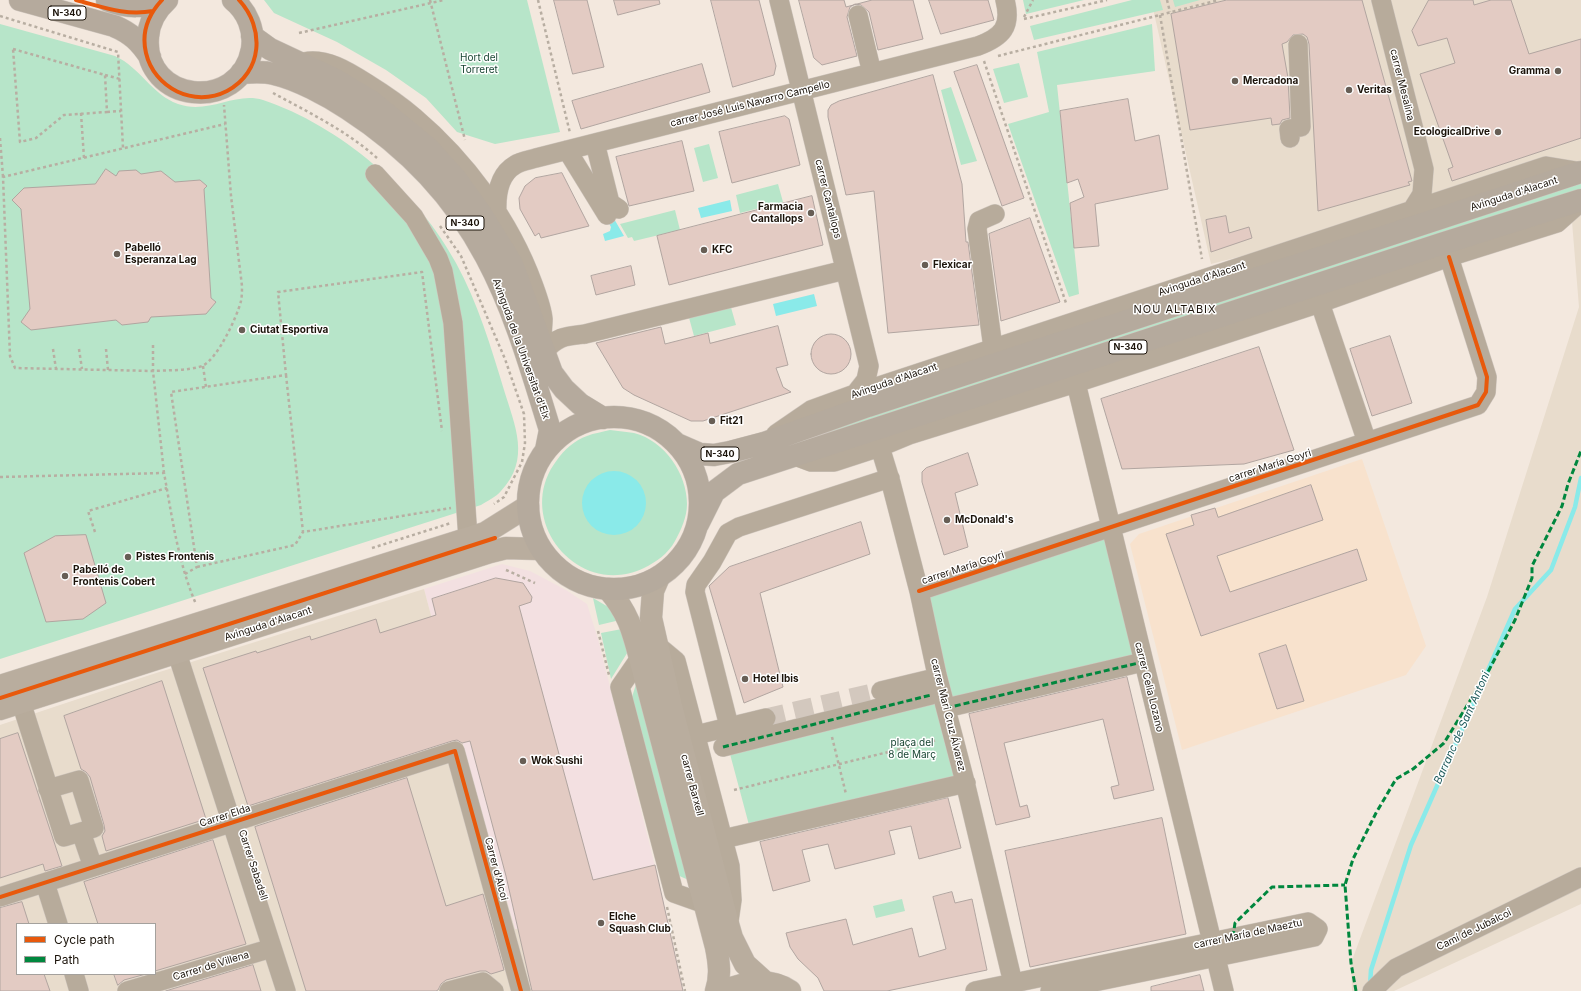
<!DOCTYPE html>
<html>
<head>
<meta charset="utf-8">
<style>
	body { margin:0 }
	#map { position:relative; width:1581px; height:991px; overflow:hidden; background:#f3e8de; font-family:Inter,sans-serif }
	canvas { display:block }
	.legend { position:absolute; left:16px; top:923px; width:140px; height:52px; box-sizing:border-box; background:#fff; border:1px solid #a4a19d; margin:0; padding:5px 7px; list-style:none; font-size:12px; color:#1c140b }
	.legend li { display:flex; align-items:center; gap:8px; height:20px }
	.legend b { width:20px; border:1px solid #a4a19d }
</style>
</head>
<body>
<div id="map">
<canvas width="1581" height="991"></canvas>
<ul class="legend">
<li><b style="height:5px;background:#e8590c"></b>Cycle path</li>
<li><b style="height:5px;background:#00873e"></b>Path</li>
</ul>
</div>
<script>
const context = document.querySelector('canvas').getContext('2d');
context.lineJoin = 'round';
function fillPath(path, color) { context.fillStyle = color; context.fill(path, 'evenodd'); }
function strokePath(path, color, width, dash) { context.strokeStyle = color; context.lineWidth = width; context.lineCap = dash ? 'butt' : 'round'; context.setLineDash(dash || []); context.stroke(path); }
function drawText(font, color, halo, rows, align = 'center') {
  context.font = font + ' Inter,sans-serif'; context.lineWidth = 3; context.setLineDash([]); context.textBaseline = 'middle'; context.strokeStyle = halo; context.fillStyle = color; for (const [text, x, y, turn = 0] of rows) {
    context.save(); context.translate(x, y); context.rotate((+turn || 0) * Math.PI / 180); context.textAlign = isNaN(turn) ? turn : align; if (halo) context.strokeText(text, 0, 0); context.fillText(text, 0, 0); context.restore();
  }
}
fillPath(new Path2D(`
	M502,564L530,571L566,590L587,604L598,639L663,898L683,991H617L600,932L515,929L468,766L447,676L424,589Z`), '#f3e0e1');
fillPath(new Path2D(`
	M1151,0H1581V904L1394,991H1352L1351,963L1487,597L1579,307L1568,173L1211,264Z
	M424,589L447,676L468,766L515,929L600,932L617,991H0V725L150,675ZM17,924H155V974H17Z`), '#e8dccc');
fillPath(new Path2D(`
	M1362,459L1426,646L1406,675L1182,750L1130,544L1139,534Z`), '#f8e2cd');
fillPath(new Path2D(`
	M264,0H527L560,132L495,144L457,132L426,98L386,70L337,42L274,13Z
	M1023,0H1084L1026,14Z
	M1132,0H1160L1163,10L1034,40L1030,26Z
	M1173,0H1200L1175,7Z
	M0,24L115,56C141,68 151,94 178,104C209,115 235,91 263,100C339,125 419,193 456,263C478,303 491,347 504,390C515,426 531,459 501,491C496,497 487,501 481,505L0,659Z
	M1152,24L1155,71L1057,85L1079,294L1069,297L1008,124L1049,112L1037,52Z
	M1019,63L1028,97L1004,103L993,69Z
	M951,87L977,161L961,165L941,90Z
	M709,144L718,178L703,182L694,148Z
	M1581,179V190L739,467L736,458Z
	M778,184L783,202L740,213L736,195Z
	M675,210L680,230L634,241L632,237L628,238L620,224Z
	M730,304L736,325L694,336L688,314Z
	M610,430C618,431 627,432 634,433C665,441 687,474 687,504C687,517 681,530 675,541C668,554 656,562 644,568C577,600 512,518 557,460C564,450 575,440 587,436C594,433 603,432 610,430Z
	M1110,527L1143,662L947,708L964,778L749,825L730,754L943,699L919,591Z
	M593,598L610,608L620,620L599,625Z
	M622,629L629,650L611,679L601,633Z
	M638,678L691,881L677,875L632,697Z
	M902,899L905,911L876,918L873,906Z`), '#b7e5c9');
fillPath(new Path2D(`
	M730,200L732,211L701,218L698,208Z
	M613,217L624,236L605,241L603,234L610,231L611,227L607,220Z
	M814,294L817,306L776,316L773,304Z
	M582 503a32 32 0 1 1 64 0a32 32 0 1 1-64 0Z`), '#8aeae9');
strokePath(new Path2D(`
	M1370,985L1371,970L1411,845L1515,609L1551,570L1575,507L1581,478`), '#8aeae9', 4.5);
const building = new Path2D(`
	M554,0H587L604,67L573,74Z
	M614,0H659L660,4L618,15Z
	M711,0H759L776,66L774,75L733,87Z
	M799,0H844L846,7L872,0H913L923,39L878,50L869,12L861,5L855,4L850,7L847,17L857,56L822,65L814,58Z
	M929,0H988L994,20L941,34Z
	M1227,0H1362L1412,181L1408,182L1410,185L1318,211L1309,44L1307,37L1303,34L1293,35L1287,42L1282,44L1288,78L1290,118L1282,120L1280,124L1272,125L1271,118L1190,130L1171,14Z
	M1429,0H1473L1474,5L1491,0H1511L1529,54L1581,39V138L1452,181L1448,169L1453,167L1420,74L1455,63L1447,38L1418,46L1412,31Z
	M702,64L710,92L581,129L572,101Z
	M977,65L1024,198L1002,206L954,72Z
	M933,75L962,184L966,242H968L979,325L888,333L874,191L846,195L828,117V110L831,105L839,101Z
	M1128,99L1135,141L1159,135L1168,189L1095,204L1099,246L1074,248L1070,203L1084,197L1078,179L1067,183L1060,111Z
	M785,116L789,119L800,165L732,183L719,132Z
	M682,141L694,191L629,206L616,157Z
	M106,169L116,176L119,171L136,170L141,174L161,171L175,182L200,180L207,186L204,189L211,298L216,302L206,314L151,317L148,322L122,325L116,320L31,330L21,322L30,309L21,209L12,200L24,188L95,184Z
	M562,173L589,226L541,238L539,233L535,236L520,209L519,198L525,186L535,178Z
	M812,196L823,245L669,285L657,236Z
	M1226,216L1229,233L1249,227L1252,238L1211,252L1206,220Z
	M1030,218L1060,302L1001,321L989,234Z
	M631,266L635,285L596,295L591,276Z
	M778,326L788,365L776,368L783,387L791,392L703,421H691L634,395L623,388L596,343L661,327L665,344L708,333L710,343Z
	M811 354a20 20 0 1 1 40 0a20 20 0 1 1-40 0Z
	M1390,336L1412,403L1372,416L1350,349Z
	M1259,347L1294,450L1244,464L1122,469L1101,399Z
	M968,453L978,485L955,493L968,547L944,555L922,482V472L926,468Z
	M1311,485L1323,520L1217,556L1230,592L1357,549L1367,580L1201,636L1166,534L1194,525L1191,515L1215,508L1218,517Z
	M861,522L870,554L760,593L783,687L744,703L709,586L729,567Z
	M86,535L106,603L83,619L46,622L24,553L55,536Z
	M496,578L523,583L532,597L531,602L519,606L593,880L655,865L683,991H532L506,876L470,741L462,743L457,740L452,741L248,806L203,668L256,651L257,653L310,636L311,640L376,619L380,633L436,615L432,599Z
	M1286,645L1304,701L1277,709L1259,654Z
	M1127,677L1154,790L1114,799L1111,787L1119,785L1103,719L1004,743L1020,807L1027,805L1030,817L996,825L969,714Z
	M162,681L206,819L106,851L102,836L105,831L104,825L90,777L86,772L81,769L64,716Z
	M18,733L62,866L45,871L43,864L0,878V739Z
	M407,778L446,906L483,894L504,970L491,974L486,971H480L446,980L441,984L438,990L436,991H306L255,827Z
	M948,798L961,848L919,859L911,826L889,831L895,854L835,869L828,844L802,850L810,881L773,891L760,842Z
	M1162,818L1186,934L1030,967L1005,851Z
	M213,840L246,944L155,971V924H98L84,882Z
	M952,892L955,903L972,899L987,970L887,991H824L818,978L798,959L790,947L786,933L846,919L853,945L912,928L919,957L946,949L933,897Z
	M22,902L29,924H17V974H44L50,991H0V908Z
	M253,965L261,991H166Z
	M114,974H146L124,980L118,985Z
	M1200,975L1204,991H1151V987Z`);
fillPath(building, '#e3cbc3');
strokePath(building, '#b1a5a0', 1);
strokePath(new Path2D(`
	M766,718L881,691`), '#d3c8be', 19, [19, 10]);
const minor = new Path2D(`
	M779,0L869,366L866,380L855,394
	M1381,0L1424,169L1422,194L1412,210
	M858,15L872,73
	M304,62C326,57 349,72 368,84C384,94 400,105 414,117C466,161 510,221 533,284C537,295 542,308 543,319C543,325 542,332 542,338
	M1290,138L1289,129L1301,127L1298,44
	M595,143L610,203L619,209
	M567,150L607,215
	M375,174L414,217L438,258L443,271L453,323L468,538
	M497,214C496,197 498,175 515,165C521,161 530,160 536,158L978,46C1002,37 1012,27 1005,0
	M1320,303L1367,442
	M993,348L977,229L979,221L995,214
	M544,352C557,336 566,336 585,334L845,270
	M1076,383L1224,991
	M776,434L811,410L855,394L1546,166L1581,172
	M880,447L891,483L919,591L937,675L964,778L1013,983
	M795,456L811,462H834L880,447L909,435L1076,383L1320,303L1449,257L1557,223L1581,202
	M919,591L1478,405L1486,392L1487,377L1449,257
	M658,646L676,661L730,866L732,900L729,921
	M177,653L286,991
	M640,658L620,687L674,893L705,904
	M881,691L935,678L937,675
	M21,702L64,837L94,828L79,780L48,789
	M946,708L1143,662
	M729,726L695,592L696,585L712,562L728,533L739,527L890,478
	M696,735L766,718
	M723,747L931,695
	M81,832L93,867
	M723,839L966,783
	M45,883L58,924
	M0,897L455,751L521,991
	M74,974L79,991
	M127,991L272,948
	M449,991L483,982L494,991
	M975,991L1308,922L1318,929L1314,937L1050,991
	M1372,991L1396,968L1581,877`);
const major = new Path2D(`
	M659,577L653,591L651,618L671,706L728,924L732,938L745,964L765,982
	M608,589C628,613 632,628 640,658L716,947C719,962 721,976 716,991
	M0,686L485,533L528,506
	M0,709L490,552L506,548L538,549
	M724,991C744,982 770,977 790,991`);
const highway = new Path2D(`
	M20,0L114,26C131,33 140,42 150,57
	M107,0C129,9 143,7 166,1
	M167,0C157,9 149,22 148,37C142,103 240,114 252,49C255,30 247,11 233,0
	M252,36L270,49L336,80L371,101L427,147L456,179L481,214L512,264L552,373L564,389L580,404L603,418
	M241,73C252,72 263,71 274,74C297,79 328,96 348,109C405,146 454,196 486,257C515,311 532,372 550,430L546,450
	M528 503a86 86 0 1 1 172 0a86 86 0 1 1-172 0Z
	M677,444L700,454L714,455L730,452L764,443L868,406L1581,172
	M698,524L714,492L738,474L1441,244L1581,200`);
strokePath(minor, '#cfc6be', 20);
strokePath(major, '#cfc6be', 23);
strokePath(highway, '#cfc6be', 23);
strokePath(new Path2D(`
	M430,0L465,140
	M538,0L570,133
	M1167,0L1170,12
	M1160,15L1202,259
	M0,16L118,52L123,148
	M1024,17L1033,0
	M1024,19L1107,0
	M299,33L444,0
	M13,49L105,75L107,112L64,115L36,138L20,142Z
	M998,56L1219,0
	M984,61L1066,303
	M105,75L120,79
	M273,93C308,112 347,131 377,158
	M107,112L121,111
	M81,113L84,158
	M0,138L3,177
	M440,226L461,256L505,359L524,414L525,443L522,462L504,497L494,504
	M153,345V371C168,370 187,371 202,366C217,360 237,317 241,301C242,296 242,291 242,286L231,196L224,105
	M53,349L56,369
	M79,349L82,369
	M106,349L108,370
	M203,366L206,387
	M286,375L303,532L451,508
	M164,473L153,371L15,368L10,356L3,177L225,124
	M0,477L164,473C172,516 178,563 196,604
	M95,532L88,511L167,488
	M372,548L451,523
	M197,567L295,545L303,532
	M506,570L535,583
	M185,574L197,567L171,392L286,375L278,292L422,272L442,431
	M598,631L609,675
	M832,737L846,794
	M734,790L937,740
	M667,907L685,991`), '#b8aea2', 2.5, [3, 3]);
strokePath(minor, '#b7ab9b', 19);
strokePath(major, '#b9ad9e', 22);
strokePath(highway, '#b5aa9d', 22);
strokePath(new Path2D(`
	M946,708L1143,662
	M723,747L931,695
	M1233,937L1235,923L1272,887L1345,885
	M1356,991L1351,963L1345,885L1353,859L1376,813L1396,779L1413,769L1444,743L1489,670L1515,620L1532,578V566L1562,506L1568,484L1581,451`), '#00873e', 3, [6, 3]);
strokePath(new Path2D(`
	M76,0C103,7 125,16 153,11
	M162,0C148,15 141,32 146,53C154,88 194,108 227,91C263,72 265,28 239,0
	M919,591L1478,405L1486,392L1487,377L1449,257
	M0,698L495,538
	M0,897L455,751L521,991`), '#e8590c', 4);
for (const [x, y, r, color] of [
	[1558,71,4,"#675e55"],
	[1235,81,4,"#675e55"],
	[1349,90,4,"#675e55"],
	[1498,132,4,"#675e55"],
	[811,213,4,"#675e55"],
	[704,250,4,"#675e55"],
	[117,254,4,"#675e55"],
	[925,265,4,"#675e55"],
	[242,330,4,"#675e55"],
	[712,421,4,"#675e55"],
	[947,520,4,"#675e55"],
	[128,557,4,"#675e55"],
	[65,576,4,"#675e55"],
	[745,679,4,"#675e55"],
	[523,761,4,"#675e55"],
	[601,923,4,"#675e55"]
]) { const dot = new Path2D(); dot.arc(x, y, r, 0, 2 * Math.PI); context.fillStyle = color; context.fill(dot); strokePath(dot, '#fff', 1.5); }
for (const [x, y, w] of [
	[67,13,38],
	[465,223,38],
	[1128,347,38],
	[720,454,38]
]) { const box = new Path2D(); box.roundRect(x - w / 2, y - 7, w, 14, 3); context.fillStyle = '#fff'; context.fill(box); strokePath(box, '#1c140b', 1); }
drawText('bold 9px', '#1c140b', null, [
	["N-340",67,13],
	["N-340",465,223],
	["N-340",1128,347],
	["N-340",720,454]
]);
drawText('10px', '#164330', '#fff', [
	["Hort del",479,58],
	["Torreret",479,70],
	["plaça del",912,743],
	["8 de Març",912,755]
]);
drawText('bold 10px', '#1c140b', '#fff', [
	["Gramma",1550,71,"right"],
	["Mercadona",1243,81],
	["Veritas",1357,90],
	["EcologicalDrive",1490,132,"right"],
	["Farmacia",803,207,"right"],
	["Cantallops",803,219,"right"],
	["Pabelló",125,248],
	["Esperanza Lag",125,260],
	["KFC",712,250],
	["Flexicar",933,265],
	["Ciutat Esportiva",250,330],
	["Fit21",720,421],
	["McDonald's",955,520],
	["Pistes Frontenis",136,557],
	["Pabelló de",73,570],
	["Frontenis Cobert",73,582],
	["Hotel Ibis",753,679],
	["Wok Sushi",531,761],
	["Elche",609,917],
	["Squash Club",609,929]
], 'left');
drawText('10px', '#1c140b', '#fff', [
	["carrer Mesalina",1402,85,76],
	["carrer José Luis Navarro Campello",750,104,-14],
	["Avinguda d'Alacant",1514,194,-18],
	["carrer Cantallops",828,199,76],
	["Avinguda d'Alacant",1202,279,-18],
	["Avinguda de la Universitat d'Elx",521,349,70],
	["Avinguda d'Alacant",894,381,-19],
	["carrer María Goyri",1270,466,-18],
	["carrer María Goyri",963,568,-18],
	["Avinguda d'Alacant",268,624,-18],
	["carrer Celia Lozano",1149,687,76],
	["carrer Mari Cruz Álvarez",948,715,76],
	["carrer Barxell",692,785,75],
	["Carrer Elda",225,816,-18],
	["Carrer Sabadell",253,865,72],
	["Carrer d'Alcoi",496,869,75],
	["Camí de Jubalcoi",1474,930,-26],
	["carrer María de Maeztu",1248,934,-12],
	["Carrer de Villena",211,966,-17]
]);
context.letterSpacing = '1px';
drawText('11px', '#1c140b', '#fff', [
	["NOU ALTABIX",1175,310]
]);
context.letterSpacing = '0px';
drawText('italic 11px', '#215d5e', '#fff', [
	["Barranc de Sant Antoni",1462,728,-66]
]);
</script>
</body>
</html>
